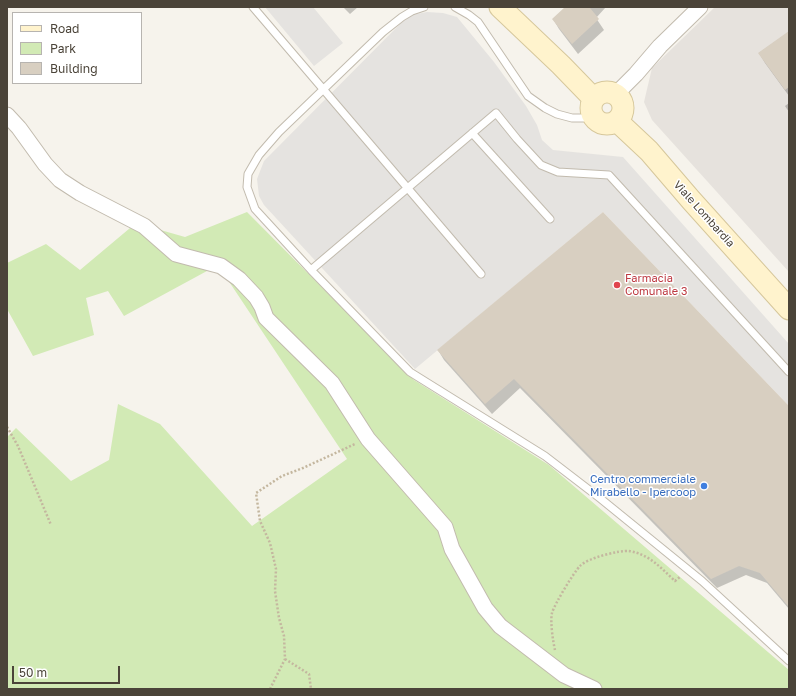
<!DOCTYPE html>
<html>
<head>
<meta charset="utf-8">
<style>
	body { margin:0 }
	#map { position:relative; width:796px; height:696px; overflow:hidden; background:#f6f3ec; font-family:"Golos Text",sans-serif }
	canvas { display:block }
	.frame { position:absolute; inset:0; border:8px solid #4b4439; pointer-events:none }
	.legend { position:absolute; left:12px; top:12px; width:130px; height:72px; box-sizing:border-box; background:#fff; border:1px solid #b7b4b0; margin:0; padding:5px 7px; list-style:none; font-size:12px; color:#4b4439 }
	.legend li { display:flex; align-items:center; gap:8px; height:20px }
	.legend b { width:20px; border:1px solid #b7b4b0 }
	.scale { position:absolute; left:12px; top:666px; width:108px; height:18px; box-sizing:border-box; border:2px solid #4b4439; border-top:0; padding-left:5px; font-size:12px; line-height:14px; white-space:nowrap; color:#4b4439; -webkit-text-stroke:3px #fff; paint-order:stroke }
</style>
</head>
<body>
<div id="map">
<canvas width="796" height="696"></canvas>
<div class="frame"></div>
<ul class="legend">
<li><b style="height:5px;background:#fff3cd"></b>Road</li>
<li><b style="height:11px;background:#d2eab5"></b>Park</li>
<li><b style="height:11px;background:#d8cfc1"></b>Building</li>
</ul>
<div class="scale">50 m</div>
</div>
<script>
const context = document.querySelector('canvas').getContext('2d');
context.lineJoin = 'round';
function fillPath(path, color) { context.fillStyle = color; context.fill(path, 'evenodd'); }
function strokePath(path, color, width, dash) { context.strokeStyle = color; context.lineWidth = width; context.lineCap = dash ? 'butt' : 'round'; context.setLineDash(dash || []); context.stroke(path); }
function drawText(font, color, halo, rows, align = 'center') {
  context.font = font + ' "Golos Text",sans-serif'; context.lineWidth = 3; context.setLineDash([]); context.textBaseline = 'middle'; context.strokeStyle = halo; context.fillStyle = color; for (const [text, x, y, turn = 0] of rows) {
    context.save(); context.translate(x, y); context.rotate((+turn || 0) * Math.PI / 180); context.textAlign = isNaN(turn) ? turn : align; if (halo) context.strokeText(text, 0, 0); context.fillText(text, 0, 0); context.restore();
  }
}
fillPath(new Path2D(`
	M715,7H789V272L652,120L644,102L652,68Z`), '#e6e2dd');
fillPath(new Path2D(`
	M247,212L414,380L549,465L789,670V689H7V437L16,428L71,481L109,460L118,404L160,424L252,526L347,459L218,265L124,316L108,291L86,298L94,335L33,356L7,309V263L46,244L80,270L136,223L185,237Z`), '#d2eab5');
fillPath(new Path2D(`
	M265,7H313L343,43L314,66Z
	M427,12L443,13L457,17L494,62L526,106L537,125L542,140L553,150L623,157L789,344V406L603,212L415,369L264,205L259,196L257,179L264,161L400,24L412,15Z`), '#e5e3e0');
fillPath(new Path2D(`
	M343,7H358L350,14Z
	M567,7H606L596,18L604,30L578,54L559,29L553,19Z
	M789,32V96L765,63L759,53Z
	M789,103V112L785,106Z
	M438,350L789,407V609L767,583L746,575L717,588L520,388L492,414L444,360Z`), '#0003');
fillPath(new Path2D(`
	M565,7H591L590,8L599,19L572,44L552,19Z
	M789,31V87L785,90L758,53Z
	M603,212L789,406V607L760,573L739,566L711,579L514,379L485,404L437,350Z`), '#d8cfc1');
const lane = new Path2D(`
	M253,7L481,274
	M424,7L412,11L402,17L383,32L279,132L259,155L248,174L247,187L255,209L311,270L410,372L545,456L601,499L702,581L789,661
	M455,7L469,15L478,22L528,96L545,108L557,114L572,118H583L591,114
	M472,133L550,219
	M311,270L496,113L517,139L541,165L558,172L609,175L789,372`);
const street = new Path2D(`
	M616,94L636,74L660,46L700,7
	M7,115L19,128L45,164L60,180L80,193L144,226L176,254L221,266L239,279L256,297L262,307L266,318L332,383L368,439L445,527L452,549L485,608L500,626L564,675L594,689`);
const secondary = new Path2D(`
	M500,7L561,65L593,98
	M591 108a16 16 0 1 1 32 0a16 16 0 1 1-32 0Z
	M617,121L649,151L691,200L789,309`);
strokePath(lane, '#c2bbae', 9);
strokePath(street, '#c2bbae', 17);
strokePath(secondary, '#d6c79b', 23);
strokePath(new Path2D(`
	M7,427L18,446L51,525
	M555,650C553,642 550,621 552,613C554,605 574,572 580,566C587,558 620,550 629,551C649,554 661,568 675,581L681,576
	M285,659L309,674L311,689
	M270,689L285,659L284,636L279,618L275,591L276,569L270,543L260,521L256,493L282,476L303,468L355,444`), '#c4b79f', 2.5, [2, 2]);
strokePath(lane, '#fff', 7);
strokePath(street, '#fff', 15);
strokePath(secondary, '#fff3cd', 21);
for (const [x, y, r, color] of [
	[617,285,4,"#e0444e"],
	[704,486,4,"#3f7fe0"]
]) { const dot = new Path2D(); dot.arc(x, y, r, 0, 2 * Math.PI); context.fillStyle = color; context.fill(dot); strokePath(dot, '#fff', 1.5); }
drawText('11px', '#4b4439', '#fff', [
	["Viale Lombardia",704,214,48]
]);
drawText('11px', '#be3a42', '#fff', [
	["Farmacia",625,279],
	["Comunale 3",625,292]
], 'left');
drawText('11px', '#366cbe', '#fff', [
	["Centro commerciale",696,480],
	["Mirabello - Ipercoop",696,493]
], 'right');
</script>
</body>
</html>
